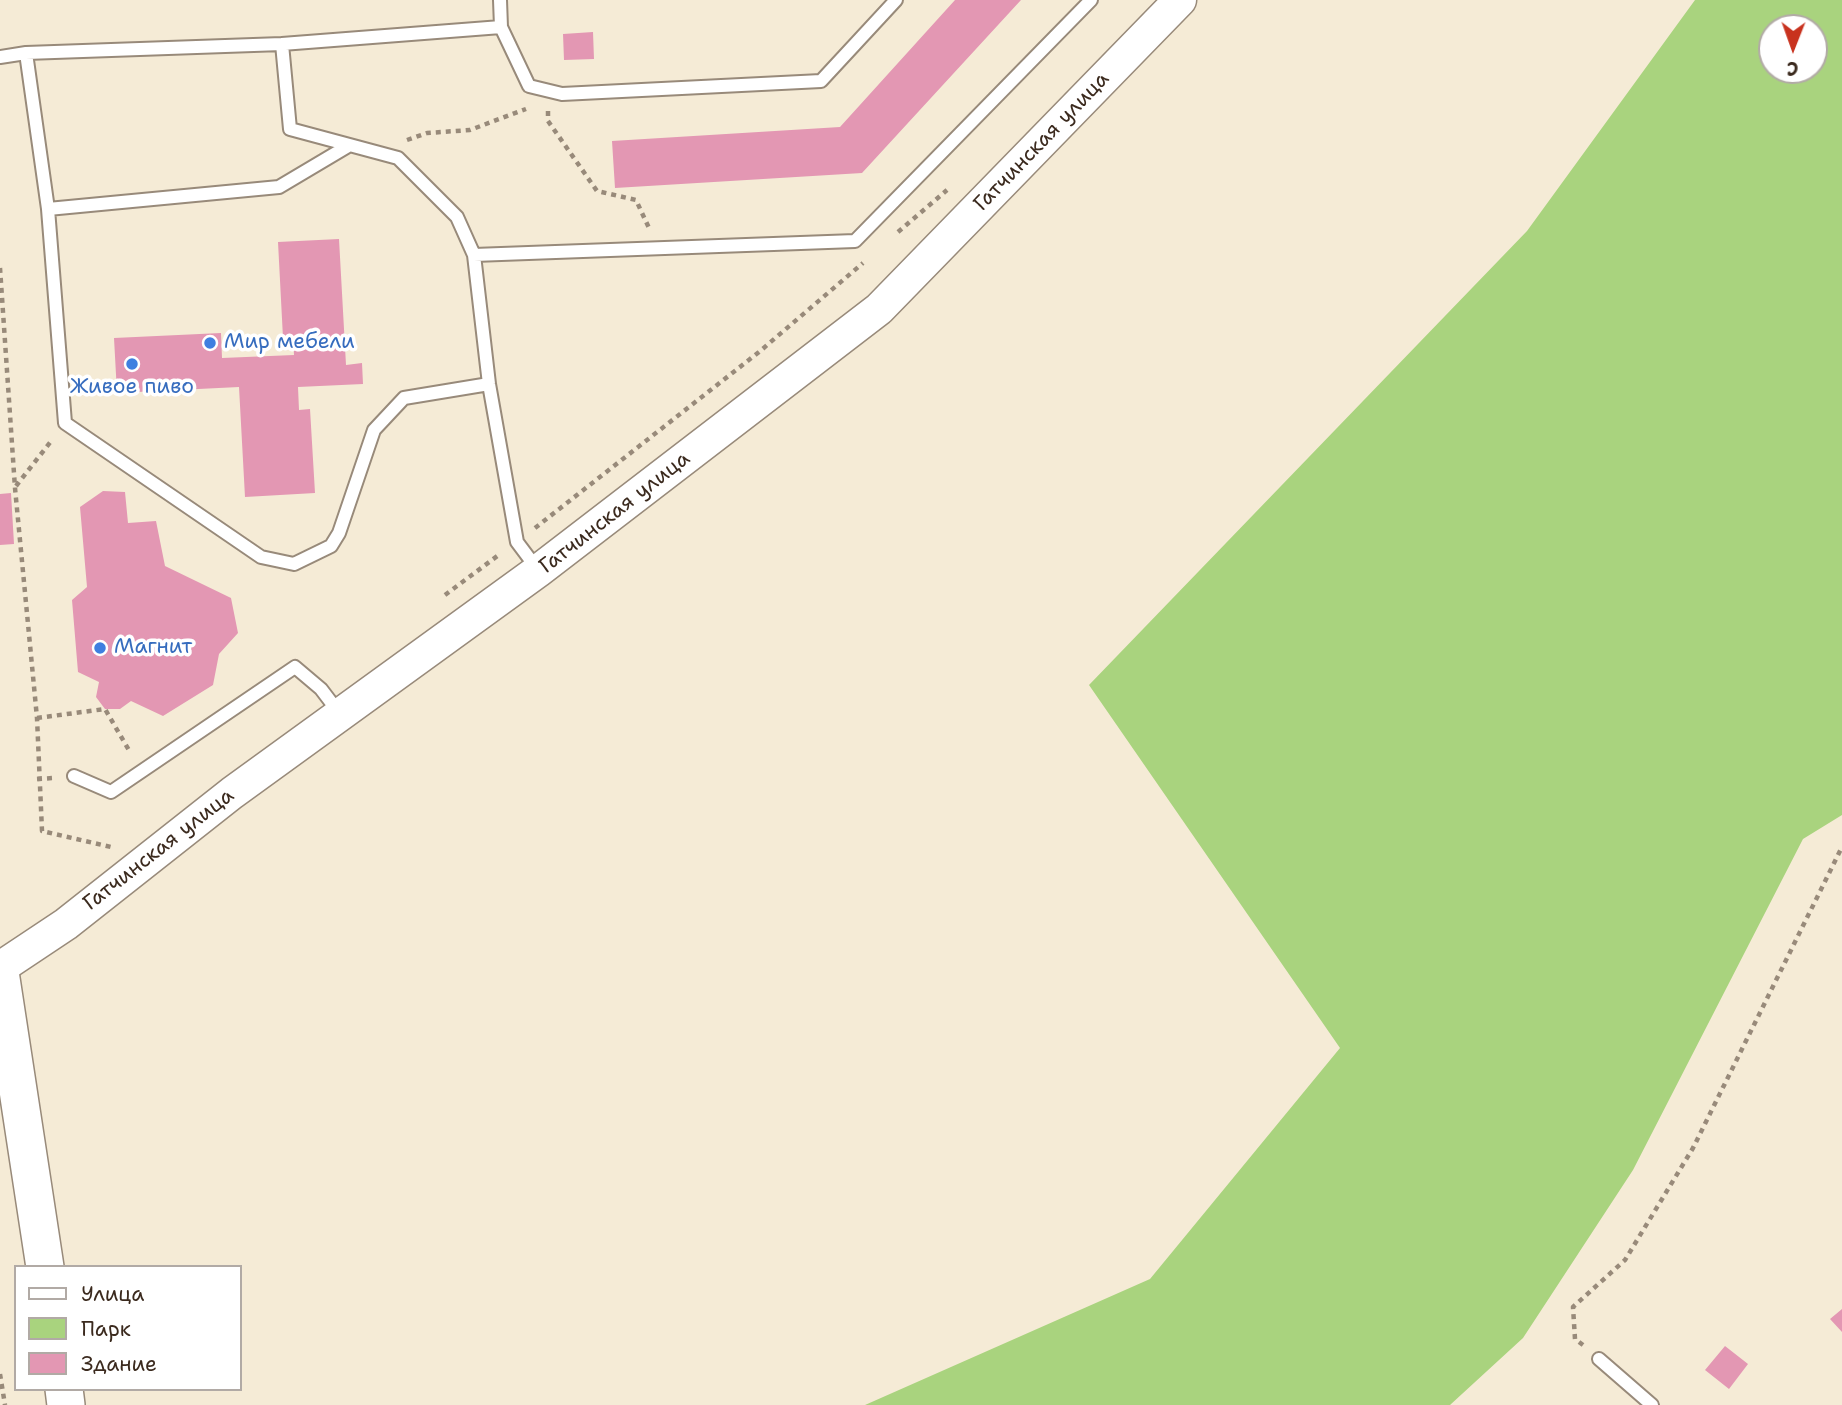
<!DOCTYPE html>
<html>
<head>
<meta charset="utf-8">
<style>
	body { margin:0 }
	#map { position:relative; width:1842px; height:1405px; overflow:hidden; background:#f5ebd6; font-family:"Shantell Sans",sans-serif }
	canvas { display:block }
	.legend { position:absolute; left:14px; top:1265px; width:228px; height:126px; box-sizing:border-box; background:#fff; border:2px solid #b1aaa5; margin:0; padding:9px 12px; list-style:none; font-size:21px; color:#3b2a1e }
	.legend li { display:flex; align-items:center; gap:14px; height:35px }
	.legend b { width:35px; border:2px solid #b1aaa5 }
	.north { position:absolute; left:1758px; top:14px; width:70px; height:70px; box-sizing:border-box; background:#fff; border:2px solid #b1aaa5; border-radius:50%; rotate:181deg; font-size:19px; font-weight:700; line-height:28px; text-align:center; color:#3b2a1e }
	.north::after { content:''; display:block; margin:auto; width:24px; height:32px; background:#c8321e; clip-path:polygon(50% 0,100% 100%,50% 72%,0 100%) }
</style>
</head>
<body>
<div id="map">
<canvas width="1842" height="1405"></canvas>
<ul class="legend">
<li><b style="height:9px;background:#fff"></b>Улица</li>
<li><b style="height:19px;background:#a9d37e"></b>Парк</li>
<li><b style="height:19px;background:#e397b3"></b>Здание</li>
</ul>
<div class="north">С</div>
</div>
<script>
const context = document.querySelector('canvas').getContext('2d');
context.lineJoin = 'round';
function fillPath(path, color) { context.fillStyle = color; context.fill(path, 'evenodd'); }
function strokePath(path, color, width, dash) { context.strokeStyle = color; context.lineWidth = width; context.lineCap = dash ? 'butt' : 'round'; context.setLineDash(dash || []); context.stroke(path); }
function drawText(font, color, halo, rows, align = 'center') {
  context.font = font + ' "Shantell Sans",sans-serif'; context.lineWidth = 7; context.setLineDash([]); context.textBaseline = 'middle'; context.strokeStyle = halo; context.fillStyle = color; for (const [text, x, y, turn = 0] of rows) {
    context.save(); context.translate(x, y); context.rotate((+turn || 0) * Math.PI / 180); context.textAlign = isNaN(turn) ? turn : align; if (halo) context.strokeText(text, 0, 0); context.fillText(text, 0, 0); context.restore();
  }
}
fillPath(new Path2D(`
	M1695,0H1842V815L1803,839L1633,1170L1523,1338L1450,1405H865L1150,1279L1340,1048L1089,685L1527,231ZM1772,28H1814V70H1772Z`), '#a9d37e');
fillPath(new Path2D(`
	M955,0H1021L862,173L615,188L612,141L840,127Z
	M593,32L594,59L564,60L563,34Z
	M339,239L346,365L362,363L363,384L298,387L299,410L310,409L315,493L245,497L239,387L117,393L114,338L221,333L222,358L294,355L293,338H283L278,242Z
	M103,491L125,492L128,523L156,521L165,566L231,598L238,633L219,654L213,685L163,716L131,701L120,709H105L96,697L99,682L78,672L72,600L87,587L80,507Z
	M11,493L14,544L0,545V494Z
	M1842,1309V1332L1830,1319Z
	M1725,1346L1748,1364L1729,1389L1705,1370Z`), '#e397b3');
const service = new Path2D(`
	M500,0L501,27L529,86L562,94L821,81L896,0
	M282,44L290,129L398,158L457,217L474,255L489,384L517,542L538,570
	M26,53L48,209L65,423L261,557L294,564L331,546L339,533L374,430L404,398L489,384
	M0,57L26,53L282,44L501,27
	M48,209L279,187L348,146
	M474,255L855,241L1091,0
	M74,776L111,792L295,667L321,689L340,714
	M1599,1359L1652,1405`);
const tertiary = new Path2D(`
	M0,968L66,924L232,793L538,571L879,309L1180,0`);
const secondary = new Path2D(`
	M0,972L45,1267
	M64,1389L66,1405`);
strokePath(service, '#988a7a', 16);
strokePath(tertiary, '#988a7a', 35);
strokePath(secondary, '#988a7a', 40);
strokePath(new Path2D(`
	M548,111V121L597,191L636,200L649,228
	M407,140L427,133L470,130L526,109
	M898,232L947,190
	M0,268L15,488L37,718L42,831L111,847
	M16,486L52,440
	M535,528L759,352L863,263
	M445,595L500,554
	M37,718L105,709L130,752
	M37,779L54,778
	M1583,1345L1575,1339L1573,1307L1625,1260L1693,1148L1842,847
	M0,1374L5,1405`), '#988a7a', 4.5, [5, 5]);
strokePath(service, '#fff', 12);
strokePath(tertiary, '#fff', 32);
strokePath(secondary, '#fff', 37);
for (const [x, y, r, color] of [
	[210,343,7,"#3f7fe0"],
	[132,364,7,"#3f7fe0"],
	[100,648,7,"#3f7fe0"]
]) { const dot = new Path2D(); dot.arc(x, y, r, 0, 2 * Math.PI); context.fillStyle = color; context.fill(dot); strokePath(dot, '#fff', 2.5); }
drawText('21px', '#3b2a1e', '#fff', [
	["Гатчинская улица",1042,142,-46],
	["Гатчинская улица",615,513,-38],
	["Гатчинская улица",159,850,-38]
]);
drawText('21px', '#366cbe', '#fff', [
	["Мир мебели",224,343],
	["Живое пиво",132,388,"center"],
	["Магнит",114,648]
], 'left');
</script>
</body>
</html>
